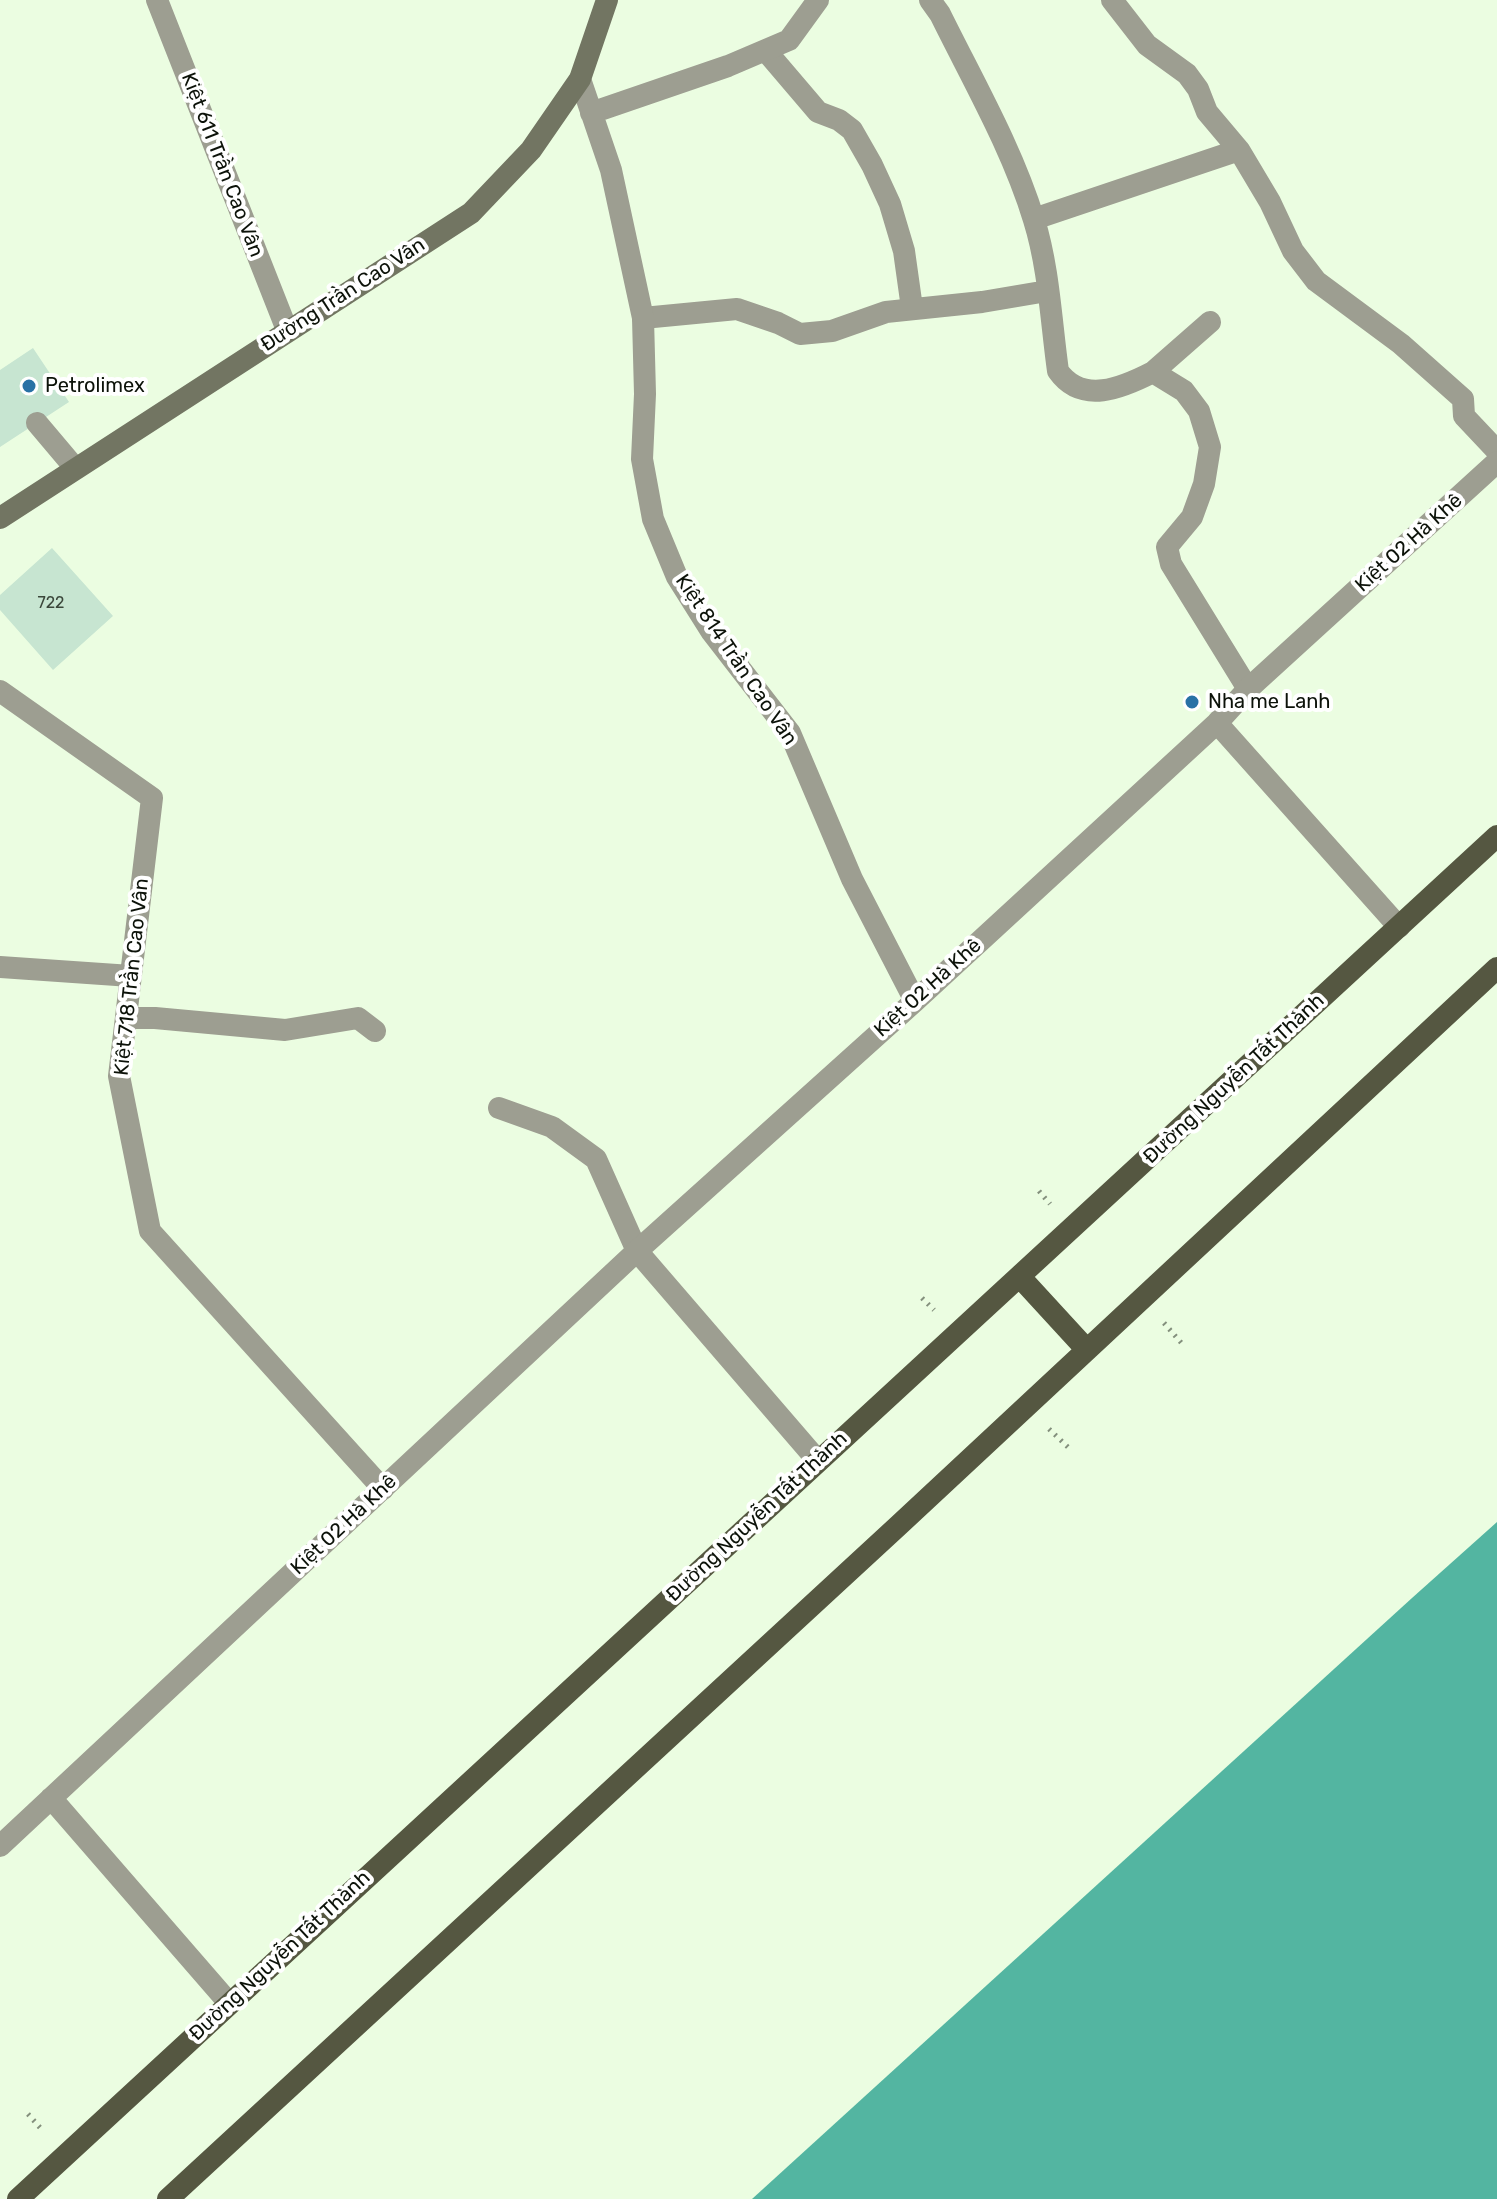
<!DOCTYPE html>
<html>
<head>
<meta charset="utf-8">
<style>
	body { margin:0 }
	canvas { display:block; background:#ebfde1 }
</style>
</head>
<body>
<canvas width="1497" height="2199"></canvas>
<script>
const context = document.querySelector('canvas').getContext('2d');
context.lineJoin = 'round';
function fillPath(path, color) { context.fillStyle = color; context.fill(path, 'evenodd'); }
function strokePath(path, color, width, dash) { context.strokeStyle = color; context.lineWidth = width; context.lineCap = dash ? 'butt' : 'round'; context.setLineDash(dash || []); context.stroke(path); }
function drawText(font, color, halo, rows, align = 'center') {
  context.font = font + ' Rubik,sans-serif'; context.lineWidth = 8; context.setLineDash([]); context.textBaseline = 'middle'; context.strokeStyle = halo; context.fillStyle = color; for (const [text, x, y, turn = 0] of rows) {
    context.save(); context.translate(x, y); context.rotate((+turn || 0) * Math.PI / 180); context.textAlign = isNaN(turn) ? turn : align; if (halo) context.strokeText(text, 0, 0); context.fillText(text, 0, 0); context.restore();
  }
}
fillPath(new Path2D(`
	M1497,1522V2199H752L1412,1598Z`), '#53b5a1');
fillPath(new Path2D(`
	M33,348L69,402L0,447V370Z
	M52,548L113,616L53,670L0,610V595Z`), '#c7e5d1');
strokePath(new Path2D(`
	M1039,1191L1050,1204
	M922,1298L934,1310
	M1164,1323L1185,1347
	M1049,1429L1072,1451
	M28,2114L43,2131`), '#84907d', 5, [2, 6]);
strokePath(new Path2D(`
	M930,0L940,14C973,81 1012,148 1034,220C1049,268 1051,321 1058,371C1082,405 1122,388 1153,372L1184,391L1199,411L1210,447L1204,484L1192,517L1167,547L1171,564L1248,689
	M1112,0L1147,45L1187,74L1198,89L1207,112L1239,150L1270,202L1293,251L1316,281L1401,344L1463,399L1464,416L1497,451
	M766,51L818,112L839,120L852,130L872,165L890,204L904,251L912,308
	M1034,219L1239,150
	M643,318L737,309L778,323L800,334L832,331L886,312L982,302L1047,291
	M1153,372L1210,322
	M37,423L75,468
	M0,691L152,798L119,1076L150,1231L383,1489
	M0,967L131,976
	M126,1018H155L285,1030L358,1018L375,1031
	M499,1108L552,1127L596,1159L637,1251`), '#9d9e91', 22);
strokePath(new Path2D(`
	M157,0L287,330
	M580,79L611,170L643,318L645,394L642,459L653,519L677,577L711,631L790,733L852,879L915,1001
	M591,113L728,66L789,40L818,0
	M1217,723L1399,927
	M637,1251L818,1461
	M51,1798L229,2003
	M0,1846L637,1251L915,1001L1217,723L1248,689L1497,462`), '#9d9e91', 22);
strokePath(new Path2D(`
	M0,518L471,213L531,150L580,79L607,0`), '#727562', 22);
strokePath(new Path2D(`
	M1020,1277L1087,1350
	M18,2199L1497,836
	M168,2199L899,1525L1497,968`), '#555741', 22);
for (const [x, y, r, color] of [
	[29,386,8,"#2871a5"],
	[1192,702,8,"#2871a5"]
]) { const dot = new Path2D(); dot.arc(x, y, r, 0, 2 * Math.PI); context.fillStyle = color; context.fill(dot); strokePath(dot, '#fff', 3); }
drawText('16px', '#3b473b', null, [
	["722",51,603]
]);
drawText('20px', '#0c1209', '#fff', [
	["Kiệt 611 Trần Cao Vân",222,165,69],
	["Đường Trần Cao Vân",343,295,-33],
	["Kiệt 02 Hà Khê",1409,543,-42],
	["Kiệt 814 Trần Cao Vân",736,660,56],
	["Kiệt 718 Trần Cao Vân",132,977,-84],
	["Kiệt 02 Hà Khê",928,988,-42],
	["Đường Nguyễn Tất Thành",1234,1079,-43],
	["Đường Nguyễn Tất Thành",757,1517,-43],
	["Kiệt 02 Hà Khê",344,1525,-43],
	["Đường Nguyễn Tất Thành",280,1956,-43]
]);
drawText('20px', '#0c1209', '#fff', [
	["Petrolimex",45,386],
	["Nha me Lanh",1208,702]
], 'left');
</script>
</body>
</html>
